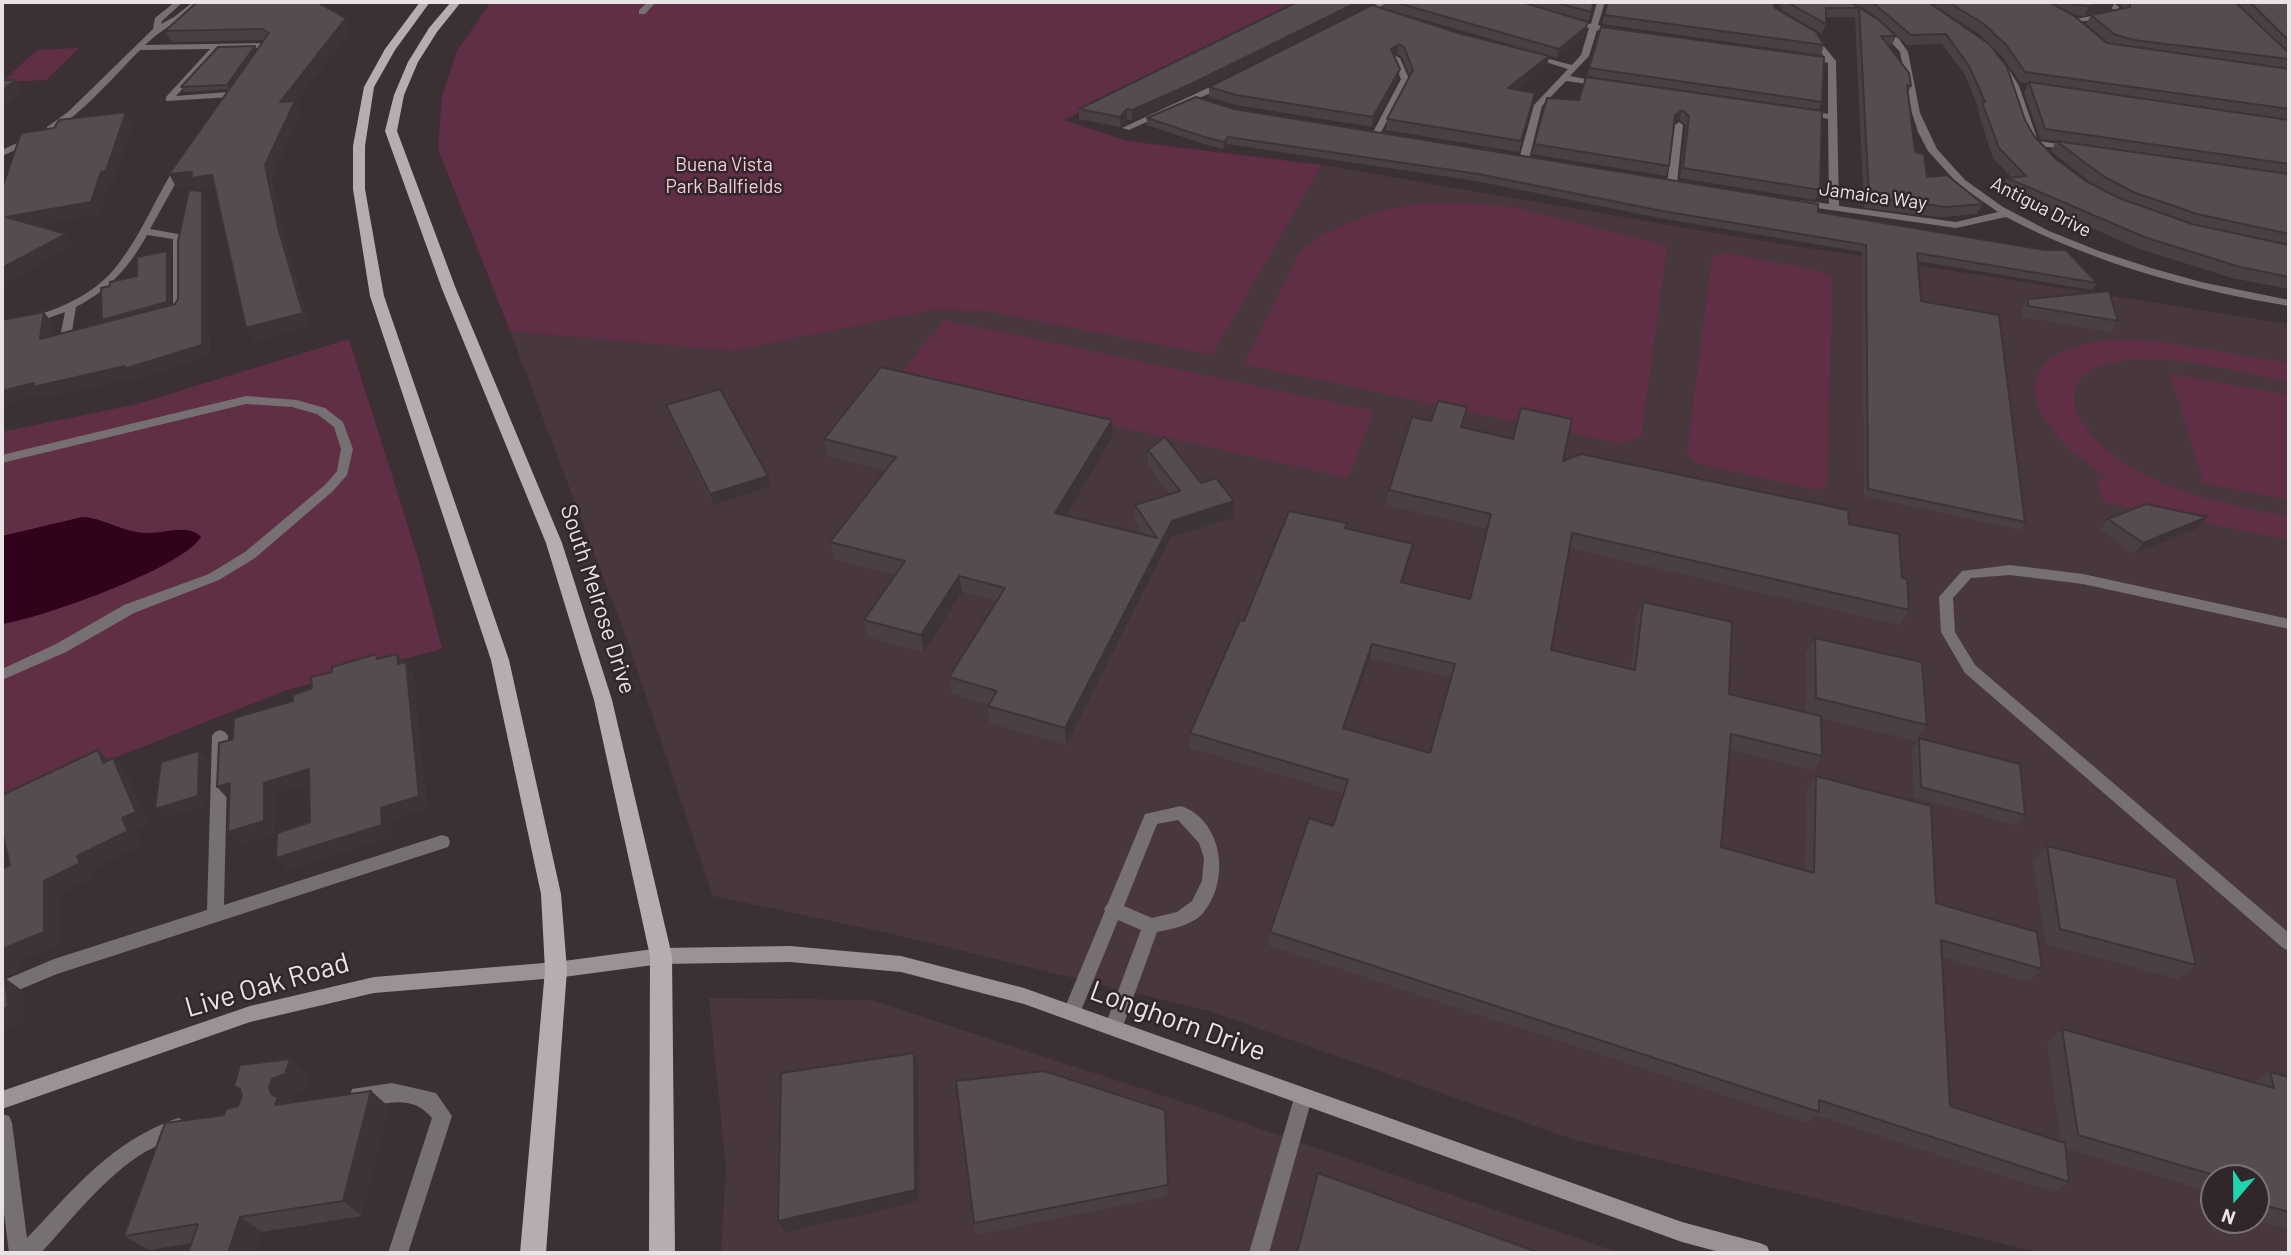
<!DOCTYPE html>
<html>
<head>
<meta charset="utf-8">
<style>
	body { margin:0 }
	#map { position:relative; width:2291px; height:1255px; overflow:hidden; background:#3b3034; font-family:Barlow,sans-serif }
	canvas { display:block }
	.frame { position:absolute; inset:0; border:4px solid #eae3e5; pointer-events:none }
	.north { position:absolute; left:2200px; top:1164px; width:70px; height:70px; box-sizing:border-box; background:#31262a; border:2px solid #7b7275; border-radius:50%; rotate:200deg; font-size:19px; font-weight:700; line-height:28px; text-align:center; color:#eae3e5 }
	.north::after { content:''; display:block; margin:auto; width:24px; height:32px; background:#1ed5b0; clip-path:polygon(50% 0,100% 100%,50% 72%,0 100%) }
</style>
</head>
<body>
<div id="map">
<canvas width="2291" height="1255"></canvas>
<div class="frame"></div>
<div class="north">N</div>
</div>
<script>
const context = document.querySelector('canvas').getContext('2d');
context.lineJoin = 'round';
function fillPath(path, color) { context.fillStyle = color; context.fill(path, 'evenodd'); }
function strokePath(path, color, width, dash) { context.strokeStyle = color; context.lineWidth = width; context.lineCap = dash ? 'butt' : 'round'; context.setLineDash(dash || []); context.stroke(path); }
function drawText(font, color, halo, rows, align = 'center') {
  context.font = font + ' Barlow,sans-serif'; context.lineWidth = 5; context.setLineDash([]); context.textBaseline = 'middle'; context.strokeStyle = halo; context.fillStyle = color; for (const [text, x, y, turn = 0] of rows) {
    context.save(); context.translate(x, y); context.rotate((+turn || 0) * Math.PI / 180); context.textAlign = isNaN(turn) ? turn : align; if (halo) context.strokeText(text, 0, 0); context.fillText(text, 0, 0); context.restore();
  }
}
fillPath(new Path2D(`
	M1322,165L1739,237L2289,324V1253H2041L1572,1139L1209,1011L893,934L713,896L629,645L510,331L734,351L937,309L991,312L1212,354ZM2214,1178H2256V1220H2214Z
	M709,998L871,1000L1198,1107L1620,1253H721L726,1168Z`), '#49373e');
fillPath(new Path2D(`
	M491,2H1296L1064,120L1127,141L1322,165L1212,355L991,312L937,309L734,351L510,331L438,149L442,96L457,51Z
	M79,48L46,80L2,82L37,50Z
	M1465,203L1511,207L1667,246L1641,436L1623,444L1244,364L1300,252L1324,234L1375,212L1418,204Z
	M1724,253L1816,270L1832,278L1827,485L1816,490L1697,463L1687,454L1712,257Z
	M944,320L1374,411L1348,478L898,377Z
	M349,339L418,558L442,649L287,690L2,802V432L137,404Z
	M2108,340L2155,341L2289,363V381C2234,372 2171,351 2115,362C2097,365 2074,375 2074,396C2073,410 2082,423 2091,434C2140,489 2220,503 2289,517V540L2103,502L2097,478L2111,480C2041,436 1983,357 2108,340Z
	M2170,374L2289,395V500L2204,483Z`), '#612f45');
fillPath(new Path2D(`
	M82,517C105,518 124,533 147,533C164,534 188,523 201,537C183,568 39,619 2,624V536Z`), '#32011b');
fillPath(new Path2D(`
	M175,2H183L162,21L161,24L174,17L193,2H201C184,19 162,28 145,45L268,43L272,45L262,55L258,53L262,48L219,49L176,96L229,92L232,93V97L166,101V97L210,49L140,50C124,66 66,132 47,131V127L68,112L153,29L155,18Z
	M648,2H656L645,14H639V10Z
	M32,136L36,139L35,141L2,156V150Z
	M182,160L187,163L150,229L178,234L183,237L182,313L170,316L165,313L173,309V239L147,235C130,266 109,290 76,307L71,337L77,338V342L65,345L59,342L65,312L43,320L2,330V324C45,315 92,300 119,263C143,232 157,194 179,161Z
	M246,396L297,400L325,408L343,422L353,449L347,475L333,491L255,558L219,580L134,613L66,652L2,680V669L56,644L124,605L209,574L245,552L325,485L337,471L341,449L334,427L317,414L292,407L246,404L2,463V455Z
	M2010,565L2083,574L2289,619V629L2083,584L2010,575L1971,578L1953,598L1955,632L1975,665L2289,933V951L2283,948L1965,673L1941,632L1939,597L1962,571Z
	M220,730L225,732L228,736L224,905L442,835L448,837L450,842L448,847L57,974L2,997V981L54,959L207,910L212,736L215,732Z
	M1181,806C1224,821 1230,882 1203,913C1193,925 1172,929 1157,932L1123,1026L1120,1032L1114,1035L1108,1032L1105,1026L1141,930L1118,920L1078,1018L1072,1020L1066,1018L1063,1012L1105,911L1104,909L1108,903L1145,814ZM1178,820L1199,843L1204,858L1202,881L1192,901L1177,912L1152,918L1124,906L1157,824Z
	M392,1083L436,1093L452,1116L408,1253H388L432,1118C407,1088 377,1112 352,1103L350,1096L352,1089Z
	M1303,1089L1310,1091L1312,1098L1269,1253H1249L1294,1098L1296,1091Z
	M2,1114L9,1116L12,1123L27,1238C75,1188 110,1142 178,1118L185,1121L188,1128L185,1135C171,1140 158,1145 145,1152C104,1177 73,1218 41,1253H9L2,1197Z`), '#767072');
fillPath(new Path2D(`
	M1380,2H1389L1364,16L1357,14Z
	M1597,2H1605L1598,25L1623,32L1619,34L1597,30L1589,56L1570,76L1606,83L1602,86L1566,81L1542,106L1529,159L1521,161L1519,159L1534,105L1568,69L1526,56L1530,54L1572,65L1581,55L1589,28L1566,22L1570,20L1591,24Z
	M2107,2H2113L2123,11V15L2111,19L2073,22L2069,20L2115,12Z
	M1881,25L1899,39L1908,52L1920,113L1937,149L1965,180L2003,207L2049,231L2099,251L2151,268L2201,282L2289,300V306C2191,290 2094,263 2006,217L1956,228L1796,205L1794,203L1799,200L1829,204L1828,119L1802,113L1806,110L1828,114V63L1801,57L1805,55L1825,58L1809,35L1813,33L1836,61L1839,206L1956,222L1998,212L1958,184L1928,151L1918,132L1912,113L1900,52L1877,27Z
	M1396,56L1400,58L1409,79L1380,134L1373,136L1372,134L1401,79L1392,58Z
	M2000,65H2006L2019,86L2038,141L2073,146V150L2031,145L2011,86L1999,67Z
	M1225,80L1229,83L1228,85L1129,130L1122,128Z
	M1679,122L1683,125L1677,183L1672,186L1667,183L1675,125Z`), '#767072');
fillPath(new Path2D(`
	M790,946L901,956L1024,988L1682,1222L1760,1243L1767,1246L1770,1253H1723L1682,1242L1024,1004L901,972L790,962L661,964L556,978L374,993L250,1022L2,1109V1091L250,1006L374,977L556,962L661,948Z`), '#9b9295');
fillPath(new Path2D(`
	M420,2H430L395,50L374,87L365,146V189L384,296L509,660L561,894L567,970L546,1253H520L545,970L541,894L491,660L370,296L353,189V146L364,87L385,49Z
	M451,2H461L437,32L418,62L404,95L397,131L456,289L562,543L612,700L672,956L675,1253H649L650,956L594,700L546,543L442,289L385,131L394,95L408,62L429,28Z`), '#b7acb0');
fillPath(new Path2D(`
	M1384,2H1595L1588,22L1552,11L1584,37L1557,58L1383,8Z
	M1607,2H1773L1775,8L1824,45L1821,55L1602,24L1607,3Z
	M1779,2H1850L1879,19L1870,12L1851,2H1928L2025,120L2034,136L2057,160L2086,181L2095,186L2051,151L2056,141L2040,139L2024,92L2029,83L2020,82L2002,56L1979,34L1929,2H2115L2110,11L2084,16L2072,14L2107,43H2109L2086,24L2091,15L2124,8L2116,2H2289V289L2232,278L2137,248L2001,188L2007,178H2012L1993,158L1978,112L1979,109L1965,75L1942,44L1907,45L1886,26L1896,36L1892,45H1888L1911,86L1908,92L1915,152L1927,177L1983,204L1977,214L1941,217L1864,208L1855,17H1826V24L1822,34L1782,10Z
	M196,3L351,30L295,103L300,113L272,178L286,244L310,326L254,341L246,328L215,188L198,190L195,185L176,187L229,89L184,92L181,87L255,46L257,50L264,40L172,42L165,31Z
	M1372,5L1458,33L1549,56L1547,66L1517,90L1532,103L1519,152L1386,130L1387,119L1410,76L1402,57L1397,54L1394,56L1398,79L1372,127L1236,105L1209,97V87Z
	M1601,27L1822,102L1819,110L1587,76Z
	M1191,94L1132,120L1127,119L1120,127L1079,119V109Z
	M1547,98L1822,111L1820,190L1815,200L1680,178L1686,125L1679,119L1674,123L1669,166L1666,176L1532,154Z
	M1234,109L1818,212L2097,283L2092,290L1918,261L1921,301L2025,522L2020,530L1864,496L1862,252L1660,218L1476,181L1227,144L1223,149L1204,144L1147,125V118Z
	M2028,299L2118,321L2111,332L2022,317V309Z
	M666,405L771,486L713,505L670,416Z
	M1462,427L1563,461L1849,524L1902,578L1909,610L1900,625L1569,548L1551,650L1631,669L1637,616L1643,602L1729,694L1806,713V653L1815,638L1927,725L1916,741L1821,718L1822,756L1813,770L1729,750L1721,847L1805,870L1807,790L1816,776L1936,903L2042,969L2028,982L1942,957L1950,1106L2061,1141L2047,1043L2062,1029L2254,1082L2270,1072L2289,1077V1230L2255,1220L2256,1178H2214V1193L2065,1148L2069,1182L2053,1192L1816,1115L1808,1123L1268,945L1270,932L1333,826L1343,793L1189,748L1190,733L1244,621L1347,523L1346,528L1413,544L1402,583L1470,599L1488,529L1386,505L1389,490ZM1370,658L1451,678L1430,753L1345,729Z
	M1113,436L1065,515L1143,534L1135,522V505L1169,494L1148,466V450L1201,483L1234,501L1233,518L1171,537L1066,745L990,723L988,706L989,704L952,694L949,677L996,601L962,592L924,652L868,637L864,620L895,575L834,559L830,542L885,470L828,456L824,439Z
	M2108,519L2198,528L2134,554L2100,530Z
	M1919,738L2025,815L2016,825L1914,797L1912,749Z
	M2047,846L2196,965L2178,979L2046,944L2033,861Z
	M309,1076L304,1091L291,1095L290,1102L371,1091L389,1107L362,1216L149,1250L124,1236L224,1115L238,1106L242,1096L241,1091L234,1086Z
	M1168,1185L1167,1196L977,1235L974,1223Z`), '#4a4044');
fillPath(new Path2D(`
	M1358,2H1375L1191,94L1132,120V110Z
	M2115,2L2110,11L2084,16L2089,6Z
	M346,18L351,30L295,103L300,113L272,178L286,244L310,326L254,341L246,328L279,231L265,165L280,102Z
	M1588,22L1584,37L1557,58L1559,49Z
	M1399,44L1397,54L1390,59L1391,49Z
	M255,46L257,51L229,89L227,85Z
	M1549,56L1547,66L1505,99L1508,88Z
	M1400,69L1398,79L1372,127L1373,117Z
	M15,80L22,91L2,109V91Z
	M1127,109V119L1120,127V117Z
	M1682,110L1679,119L1672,125L1675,115Z
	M126,112L133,124L114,183L109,184L100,214L15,230L6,217Z
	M1228,137L1227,144L1223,149L1224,142Z
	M192,172L212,175L219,188L198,190L195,185L176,187L169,174Z
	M202,191L208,203L210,357L133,381L131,379L43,399L40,396L2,405V391L202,345Z
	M66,234L74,246L2,286V268Z
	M167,251L170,256V307L105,325L102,320Z
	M44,312L53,324L49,351L40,339Z
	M1112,420L1113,436L1057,530L1055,513Z
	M768,476L771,486L713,505L710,494Z
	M1234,501L1233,518L1171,537L1066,745L1065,728L1172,521Z
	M2207,517L2198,528L2134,554L2143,543Z
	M1413,544L1410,558L1398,597L1401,582Z
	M959,576L962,592L924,652L921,635Z
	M1372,644L1370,658L1340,742L1343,728Z
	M397,654L406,667L398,664Z
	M406,662L414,675L428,809L391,821L392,838L288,870L276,858L381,808Z
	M98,750L112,764L103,763Z
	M199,751L209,762L207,806L165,819L155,809Z
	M113,758L127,773L150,826L137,832L142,845L92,870L95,877L60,895L61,945L19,962L20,971L5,978L23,991L26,1020L2,1032V949L44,881L77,856L122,818Z
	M309,769L320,782L276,796L275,834L240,845L228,832L264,783Z
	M230,783L229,800L217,787Z
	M914,1053L918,1066L919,1202L785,1232L778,1221Z
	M290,1059L309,1076L304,1091L291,1095L289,1104L275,1105L269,1087L272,1079Z
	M371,1091L389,1107L362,1216L343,1201Z
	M240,1217L262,1232L255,1253H228Z`), '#3c3437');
const building = new Path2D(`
	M262,2H317L346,18L280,102L295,101L265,165L279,231L303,313L246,328L212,175L191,178L192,172L169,174L269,33L262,29L165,31L196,3Z
	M1297,2H1358L1191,84L1132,110L1127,109L1120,117L1079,109Z
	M1394,2H1522L1588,22L1586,27L1559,49Z
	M1553,2H1594L1591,12Z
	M1608,2H1773L1775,8L1816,32L1824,45L1604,15Z
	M1787,2H1850L1879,20L1896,36H1881L1909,73L1911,86L1907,85L1915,152L1924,154L1927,177L1947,175L1983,204L1946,207L1869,197L1859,8H1826V24Z
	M1872,2H1928L1989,44L2007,67L2025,120L2034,136L2057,160L2086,181L2119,198L2192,224L2289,245V277L2240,267L2144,237L2007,178L2026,176L1999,148L1982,102H1985L1969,66L1946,34L1911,35Z
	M1948,2H2049L2073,15L2107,43L2289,69V109L2025,72L2007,46L1984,24Z
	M2068,2H2115L2089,6L2075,5Z
	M2130,2H2235L2289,53V59L2133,40L2114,34L2091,15L2130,7Z
	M2250,2H2289V41Z
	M1372,5L1458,33L1549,56L1508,88L1535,93L1521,141L1387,119L1413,70L1404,47L1399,44L1391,49L1400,69L1373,117L1236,95L1209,87Z
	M1601,27L1824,57L1822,102L1589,68Z
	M255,46L227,85L181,87L218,47Z
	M1586,77L1822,111L1820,190L1683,168L1689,116L1682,110L1675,115L1669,166L1534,144L1547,98L1579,100Z
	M2,80H15L2,91Z
	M2029,82L2289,120V164L2045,129Z
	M1196,97L1234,109L1818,204V212L2045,250H2066L2097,283L1917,253L1921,301L1999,315L2025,522L1868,489L1866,245L1662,211L1478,174L1228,137L1224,142L1204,137L1147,118Z
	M126,112L106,171L101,172L91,202L6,217L66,234L2,268V189L21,133L54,128L59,120Z
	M2056,141L2289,174V234L2197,214L2133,192L2103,176Z
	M189,190L202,191V345L124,369L125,366L33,387L34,383L2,391V320L44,312L40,339L175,304L178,299V241Z
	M167,251V302L102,320L101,288L110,286V282L137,276V257Z
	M2109,291L2118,321L2028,306V299Z
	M881,367L1112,420L1055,513L1157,538L1135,505L1180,491L1148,450L1165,437L1201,483L1216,478L1234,501L1172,521L1065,728L988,706L997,691L949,677L1005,588L959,576L921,635L864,620L905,561L830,542L896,457L824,439Z
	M720,389L768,476L710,494L666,405Z
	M1438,401L1467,407L1461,427L1513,439L1521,408L1572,419L1563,461L1581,454L1848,510L1849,524L1899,534L1902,578L1907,579L1909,610L1572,533L1551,650L1635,670L1643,602L1732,622L1729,694L1821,716L1822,756L1731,734L1721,847L1814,873L1816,776L1931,806L1936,903L2037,932L2042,969L1941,940L1950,1106L2065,1143L2069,1182L1819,1100V1112L1270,932L1309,818L1333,826L1348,780L1190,733L1240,620L1244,621L1289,511L1347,523L1345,528L1413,544L1401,582L1470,599L1491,514L1389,490L1412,417L1431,421ZM1372,644L1455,664L1430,753L1343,728Z
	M2146,504L2207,517L2143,543L2108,519Z
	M1815,638L1922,662L1927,725L1816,698Z
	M376,654L377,659L397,654L398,664L406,662L419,796L381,808L382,825L276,858L277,833L310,822L309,769L264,783V821L228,832L230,783L217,787L219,743L233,739L234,718L293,701V695L312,688L311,677L332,672V667Z
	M1919,738L2020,764L2025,815L1921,787Z
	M98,750L103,763L113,758L136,812L122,818L128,831L77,856L80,863L44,881V932L2,949V869L10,865L2,831V795Z
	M199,751L198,796L155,809L161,762Z
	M2047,846L2176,878L2196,965L2060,929Z
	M5,978L8,1007L2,1010V979Z
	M2062,1029L2274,1088L2270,1072L2289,1077V1212L2256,1203V1178H2224L2078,1135Z
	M914,1053L915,1190L778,1221L781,1073Z
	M290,1059L285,1074L272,1079L269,1087L271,1094L278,1097L275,1105L371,1091L343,1201L240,1217L228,1253H188L198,1224L124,1236L165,1123L224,1115L226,1109L238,1106L242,1096L240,1089L234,1086L240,1065Z
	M1044,1071L1165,1110L1168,1185L974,1223L956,1081Z
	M1318,1173L1540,1253H1297Z`);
fillPath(building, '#564b4f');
strokePath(building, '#3c3437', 2);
drawText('19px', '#f7cbdb', '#31262a', [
	["Buena Vista",724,165],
	["Park Ballfields",724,187]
]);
drawText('19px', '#eae3e5', '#31262a', [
	["Jamaica Way",1873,196,8],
	["Antigua Drive",2041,207,27]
]);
drawText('23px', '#eae3e5', '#31262a', [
	["South Melrose Drive",598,599,72]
]);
drawText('28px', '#eae3e5', '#31262a', [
	["Live Oak Road",267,985,-16],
	["Longhorn Drive",1178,1021,20]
]);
</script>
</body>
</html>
